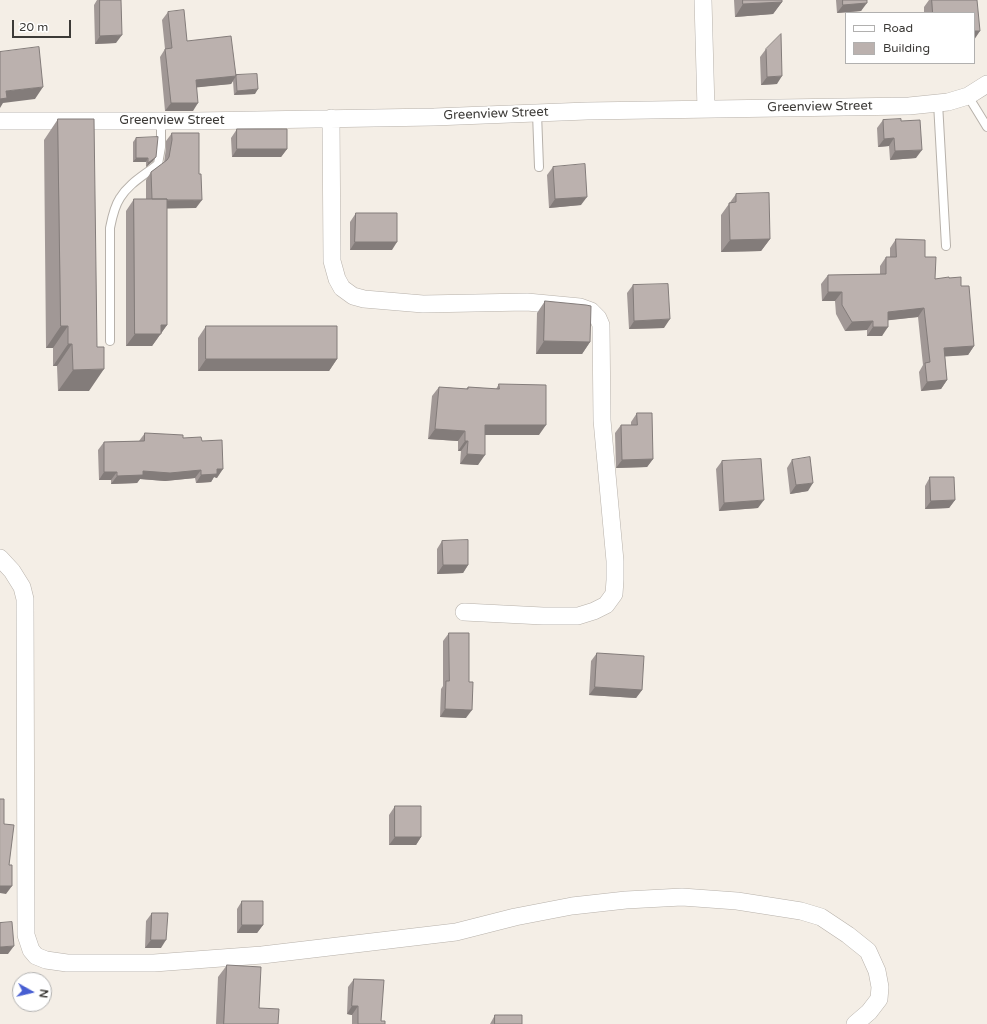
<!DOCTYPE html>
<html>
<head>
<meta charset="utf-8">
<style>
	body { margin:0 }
	#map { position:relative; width:987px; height:1024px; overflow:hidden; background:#f4eee6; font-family:"Varela Round",sans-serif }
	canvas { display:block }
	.legend { position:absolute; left:845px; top:12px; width:130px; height:52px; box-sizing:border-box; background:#fff; border:1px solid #b1b0af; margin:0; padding:5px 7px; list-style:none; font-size:12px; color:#3c3a37 }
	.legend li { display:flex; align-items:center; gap:8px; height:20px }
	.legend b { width:20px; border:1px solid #b1b0af }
	.north { position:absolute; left:12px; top:972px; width:40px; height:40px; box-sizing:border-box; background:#fff; border:1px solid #b1b0af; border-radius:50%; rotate:98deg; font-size:11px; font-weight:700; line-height:16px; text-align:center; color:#3c3a37 }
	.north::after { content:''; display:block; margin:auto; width:14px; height:18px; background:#475ed2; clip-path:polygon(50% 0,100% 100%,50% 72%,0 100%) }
	.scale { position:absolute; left:12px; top:20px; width:59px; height:18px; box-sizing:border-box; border:2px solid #3c3a37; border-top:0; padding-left:5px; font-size:12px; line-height:14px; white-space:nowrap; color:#3c3a37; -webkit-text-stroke:3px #fff; paint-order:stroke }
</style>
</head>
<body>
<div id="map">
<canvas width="987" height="1024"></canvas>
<ul class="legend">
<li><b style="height:5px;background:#fff"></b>Road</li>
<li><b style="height:11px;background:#bbb1ae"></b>Building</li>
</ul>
<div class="north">N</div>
<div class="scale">20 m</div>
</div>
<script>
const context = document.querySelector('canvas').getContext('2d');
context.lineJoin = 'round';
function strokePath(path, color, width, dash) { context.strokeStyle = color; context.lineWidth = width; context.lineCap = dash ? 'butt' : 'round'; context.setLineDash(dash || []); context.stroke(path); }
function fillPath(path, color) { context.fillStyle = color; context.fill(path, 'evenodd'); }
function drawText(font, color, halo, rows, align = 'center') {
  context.font = font + ' "Varela Round",sans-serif'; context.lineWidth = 4; context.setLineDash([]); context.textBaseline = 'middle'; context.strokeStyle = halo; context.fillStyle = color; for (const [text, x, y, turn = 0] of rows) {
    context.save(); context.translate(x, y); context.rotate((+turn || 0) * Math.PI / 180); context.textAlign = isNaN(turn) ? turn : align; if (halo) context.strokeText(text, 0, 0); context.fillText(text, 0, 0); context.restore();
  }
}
const service = new Path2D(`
	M968,96L987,127
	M938,103L946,246
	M537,113L539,167
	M110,341V228C112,218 114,207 120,198C129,183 145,175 158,164L161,147V121`);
const minor = new Path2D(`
	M703,0L706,109
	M331,118L332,261L337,279L342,288L353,296L364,299L423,304L527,302L580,307L591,311L598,318L601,325L602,420L615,561V580L614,594L606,605L594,611L578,616H543L464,612
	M0,121H197L434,117L587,111L909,106L948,102L968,96L987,84
	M0,558L12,571L22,587L25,599L26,935L31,950L36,956L46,960L67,963H154L262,955L456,932L515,917L572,906L626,900L682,897L737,901L801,911L821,917L848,935L868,951L877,971L880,987L879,999L869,1012L855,1024`);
strokePath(service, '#b7b1aa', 10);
strokePath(minor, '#b7b1aa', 18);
strokePath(service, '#fff', 8);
strokePath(minor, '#fff', 17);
fillPath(new Path2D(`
	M97,0H121L116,43L95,44L94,5Z
	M734,0H782V2L773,14L735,17Z
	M836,0H867L861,11L837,13Z
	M929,0H977L974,13H924V7Z
	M168,12L187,41L236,75L255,94L234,95L233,81L231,84L197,87L193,111H165L160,57L165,49L162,20Z
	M766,49L777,84L761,85L760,57Z
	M58,119L89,391H58L57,366H53V348H46L44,140Z
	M883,120L901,121L916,158L890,160L889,146L878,147L877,128Z
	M237,129L287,149L281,157H232L231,138Z
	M172,133L196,208H167V325L152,346H126V211L134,199H146V180L151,172L164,163L166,148V141Z
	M136,138L153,161L146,167V162H133V142Z
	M553,167L581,205L549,208L547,175Z
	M736,194L770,239L761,251L721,252V215Z
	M356,213L392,250H350V222Z
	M896,239L925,257L935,279L949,278L961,286L974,346L968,355L945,356L947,380L941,389L921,391L919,372L923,365L918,317L888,320L882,336H867V330L845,331L836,314L835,301H822L821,284L828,275L880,274V266L886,257H890V248Z
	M633,285L664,328L629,329L627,293Z
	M545,301L590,342L582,354H536L537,313Z
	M206,326L337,359L329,371H198V338Z
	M499,384L539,435H485L478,465L460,464L461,451H458V441L428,439L432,396L439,387L466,389L468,387L496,389Z
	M637,413L653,459L647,467L616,468L615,433L621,425H631V422Z
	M145,433L202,441L217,478L214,477L211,482L196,483L195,478L165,481L140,479L137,483L111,484V480H99L98,450L104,442L139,441Z
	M792,460L808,491L790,494L787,468Z
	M722,461L758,508L719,511L716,469Z
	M930,477L955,500L949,508L925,509V486Z
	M442,541L468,565L463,573L437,574V549Z
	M449,633L466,718L440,717L441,689L443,686V641Z
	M597,653L642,690L636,698L589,695L591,661Z
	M395,806L421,837L416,845H389V815Z
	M242,901L263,925L257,933H237V909Z
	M152,913L161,948H145L146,921Z
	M227,965L259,1008L278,1024H216L218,977Z
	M354,979L381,1021L385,1024H352V1015L347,1014L348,987Z
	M495,1015L522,1024H490Z`), '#a19896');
fillPath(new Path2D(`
	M782,2L773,14L735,17L743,4Z
	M867,3L861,11L837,13L843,5Z
	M974,31H980L974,40Z
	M122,35L116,43L95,44L100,36Z
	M236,76L231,84L191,88L196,80Z
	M782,76L777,84L761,85L767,77Z
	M43,87L35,99L3,103L0,108V99L6,91Z
	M258,89L255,94L234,95L237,91Z
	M171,103H198L193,111H165Z
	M894,138L889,146L878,147L884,139Z
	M237,149H287L281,157H232Z
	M922,150L916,158L890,160L895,151Z
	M156,157L153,161L146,167L148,163Z
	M136,158H148L146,162H133Z
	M587,197L581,205L549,208L555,199Z
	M202,200L196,208L146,209L152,201Z
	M770,239L761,251L721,252L730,240Z
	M355,242H397L392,250H350Z
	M828,292H842L835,301H822Z
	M924,308L918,317L882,321L888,312Z
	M670,319L664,328L629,329L634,321Z
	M873,321L867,330L845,331L852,322Z
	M161,325H167L152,346H126L135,334Z
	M61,326H68L53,348H46Z
	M873,327H888L882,336H867Z
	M544,341L590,342L582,354H536Z
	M68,344H72L57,366H53Z
	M974,346L968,355L938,357L944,348Z
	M206,359H337L329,371H198Z
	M104,369L89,391H58L73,370Z
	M947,380L941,389L921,391L927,382Z
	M485,425H546L539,435H478Z
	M435,429L465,431L458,441L428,439Z
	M465,441H468L461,451H458Z
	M467,454L485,455L478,465L460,464Z
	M653,459L647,467L616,468L622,460Z
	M217,469H223L217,478L214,477L211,482L196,483L201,475Z
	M201,470L195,478L165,481L140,479L137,483L111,484L117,476L143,471Z
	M104,472H117L111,480H99Z
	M813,483L808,491L790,494L796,485Z
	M764,500L758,508L719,511L724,503Z
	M955,500L949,508L925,509L931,501Z
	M443,565H468L463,573L437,574Z
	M595,687L642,690L636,698L589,695Z
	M445,709L472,710L466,718L440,717Z
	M395,837H421L416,845H389Z
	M0,886H12L6,894L0,893Z
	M242,925H263L257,933H237Z
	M151,940H166L161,948H145Z
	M14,946L8,954H0V947Z
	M352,1006H358L352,1015L347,1014Z`), '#837c7a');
const building = new Path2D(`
	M100,0H121L122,35L100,36Z
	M743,0H782V2L743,4Z
	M843,0H867V3L843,5Z
	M932,0H977L980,31H974V13H933Z
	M184,10L187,41L231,36L236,76L196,80L198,103H171L165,49L172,48L168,12Z
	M781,34L782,76L767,77L766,49Z
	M39,47L43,87L6,91L7,98L0,99V52Z
	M257,74L258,89L237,91L236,77V75Z
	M58,119H94L97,347H104V369L73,370L72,344H68V326H61Z
	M901,119V121L920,120L922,150L895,151L894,138L884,139L883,120Z
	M237,129H287V149H237Z
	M172,133H199V174H201L202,200H167V199H152L151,172L167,160L169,157L172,140Z
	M158,137L156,157L148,163V158H136V138Z
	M585,164L587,197L555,199L553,167Z
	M769,193L770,239L730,240L729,203L736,202V194Z
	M134,199H167V325H161V334H135Z
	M356,213H397V242H355Z
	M896,239L925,240V257H936L935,279L949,277V278L961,277V286H969L974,346L944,348L947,380L927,382L925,363L930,362L924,308L888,312V327H873V321L852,322L842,305V292H828V275L886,274V257H896Z
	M668,284L670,319L634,321L633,285Z
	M545,301L586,305L591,306L590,342L544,341Z
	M206,326H337V359H206Z
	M499,384L546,385V425H485V455L467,454L468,441H465V431L435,429L439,387L468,389V387L499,389Z
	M637,413H652L653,459L622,460L621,425H637Z
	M145,433L183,435V438L201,437L202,441L222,440L223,469H217V474L201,475V470L170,473L143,471V475L117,476V472H104V442L144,441Z
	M810,457L813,483L796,485L792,460Z
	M761,459L764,500L724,503L722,461Z
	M930,477H954L955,500L931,501Z
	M468,540V565H443L442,541Z
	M449,633H469V682H473L472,710L445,709L446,681H449Z
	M597,653L644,656L642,690L595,687Z
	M0,799H4V824L14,825L9,865H12V886H0Z
	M395,806H421V837H395Z
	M242,901H263V925H242Z
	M152,913H168L166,940H151Z
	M12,922L14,946L0,947V923Z
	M227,965L261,967L259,1008L279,1009L278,1024H224Z
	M354,979L384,980L381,1021H385V1024H358V1006H352Z
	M495,1015H522V1024H495Z`);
fillPath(building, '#bbb1ae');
strokePath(building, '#837c7a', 1);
drawText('13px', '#3c3a37', '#fff', [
	["Greenview Street",820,107,-1],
	["Greenview Street",496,114,-2],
	["Greenview Street",172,121]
]);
</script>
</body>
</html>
